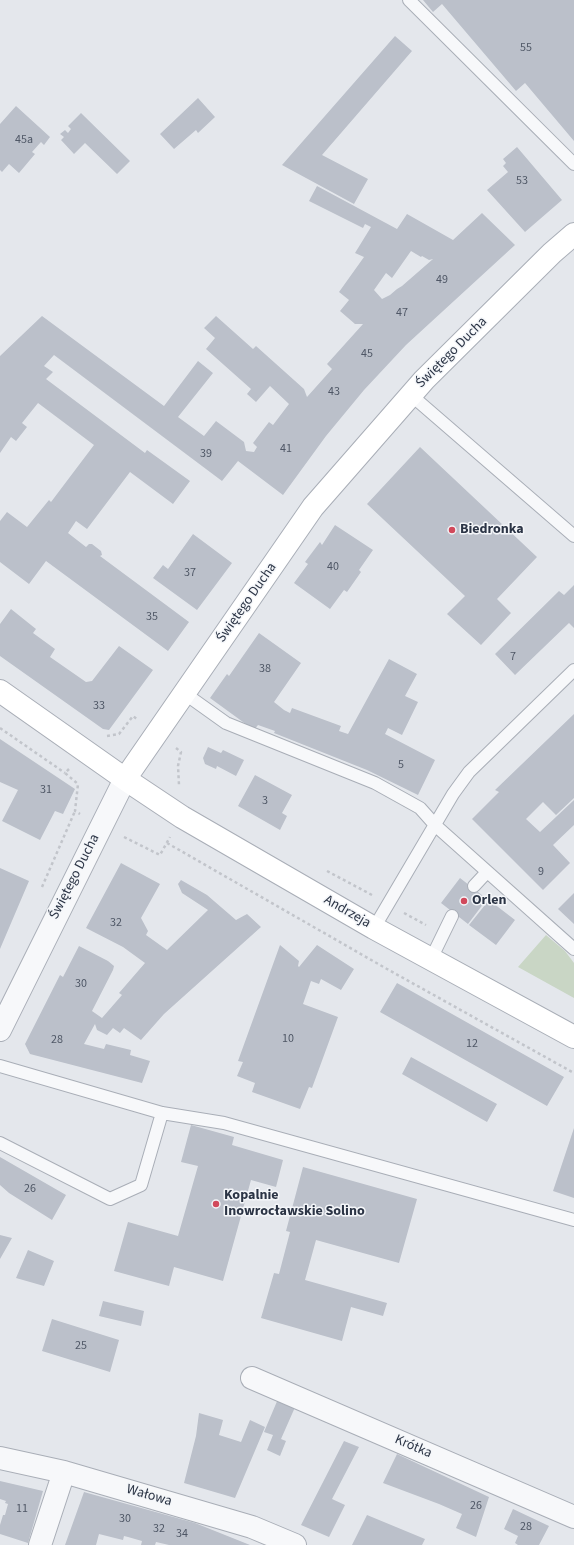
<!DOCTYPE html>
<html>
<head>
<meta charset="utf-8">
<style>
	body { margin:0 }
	canvas { display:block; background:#e4e7ec }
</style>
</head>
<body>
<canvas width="574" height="1545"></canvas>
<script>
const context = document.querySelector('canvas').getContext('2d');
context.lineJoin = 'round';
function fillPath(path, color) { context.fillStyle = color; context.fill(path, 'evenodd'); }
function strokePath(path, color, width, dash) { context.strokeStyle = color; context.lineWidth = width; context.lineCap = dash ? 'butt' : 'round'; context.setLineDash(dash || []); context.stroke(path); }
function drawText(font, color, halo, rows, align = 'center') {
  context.font = font + ' "Source Sans 3",sans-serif'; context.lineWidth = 3; context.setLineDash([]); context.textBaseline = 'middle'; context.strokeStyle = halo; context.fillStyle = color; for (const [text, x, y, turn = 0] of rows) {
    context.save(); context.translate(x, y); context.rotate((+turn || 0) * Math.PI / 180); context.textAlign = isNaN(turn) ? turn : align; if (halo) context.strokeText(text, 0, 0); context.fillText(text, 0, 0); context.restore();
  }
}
fillPath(new Path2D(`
	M546,935L565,951L574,963V998L518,967Z`), '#c9d6c5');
fillPath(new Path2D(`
	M423,0H574V141L525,83L516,91L442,4L433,12Z
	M395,36L412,51L322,155L368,179L354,204L282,165Z
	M198,98L215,117L198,133L196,130L174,149L160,134Z
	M16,106L50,137L44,145L41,142L32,152L35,154L19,173L9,164L2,172L0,170V124Z
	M81,113L130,161L117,174L85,143L74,154L61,140L64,137L60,134L65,130L68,133L71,129L68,126Z
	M517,147L562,200L525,232L487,190L508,172L503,166L506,163L503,159Z
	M317,186L397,229L407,214L453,240L482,213L515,245L406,345L364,390L326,436L283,495L238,461L222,481L54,355L44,366L53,372L46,379L145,453L147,450L190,481L173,504L130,472L87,529L76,521L68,533L86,547L89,544H92L101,551L102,555L100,556L189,622L168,651L46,561L29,584L0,562V521L7,512L27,527L49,500L51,502L94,445L38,403L22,423L27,427L16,441L11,437L0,453V356L42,316L164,406L198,361L213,373L178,417L204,436L216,421L244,442L246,451L254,452L257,447L253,443L269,422L273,425L289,404L270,386L256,402L247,394L251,389L206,349L215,338L204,328L216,316L253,349L256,346L304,389L307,397L332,369L327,364L363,324H355L340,311L349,300L339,292L364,257L355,253L371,227L365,224L363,228L309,201ZM411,251L421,257L422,256L429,260L433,259L402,286L397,289L390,295L382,299L374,290L386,273L392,278Z
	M420,447L537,557L497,599L511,613L481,645L447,614L465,596L367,504Z
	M335,525L373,550L359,570L361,572L347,592L344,590L330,609L294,583L308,564L305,562L320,542L322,545Z
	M193,534L232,563L197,610L153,578L163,565L168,569Z
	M574,585V628L569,623L515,675L495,654L559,591L564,595Z
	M11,609L36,629L33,633L55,649L50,657L86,682L92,681L119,646L153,670L109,730L103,729L0,656V624Z
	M259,633L301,663L274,702L284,710L290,713L292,708L341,726L339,731L348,734L389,659L417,674L405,696L418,702L402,735L388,728L385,734L435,760L418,795L367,770L274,733L275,731L258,725L254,730L210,698L227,674L229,676Z
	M574,714V798L556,815L543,802L526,819L540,832L574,800V825L553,845L570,863L543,890L472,819L499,792L495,790Z
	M0,739L75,789L63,814L55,811L40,840L2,821L18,790L0,782Z
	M208,747L221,753L223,750L244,760L236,776L217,766L216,769L205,764L203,758Z
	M255,775L292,795L282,813L287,816L280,830L238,806Z
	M121,863L160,884L141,918L148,931L146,935L167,950L208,910L182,893L178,884L181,880L207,895L236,920L247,914L261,927L164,1014L141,1040L124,1028L120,1033L113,1028L107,1035L97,1030L95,1024L84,1044L104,1049L106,1044L131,1050L130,1055L150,1061L142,1083L30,1054L25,1044L60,975L63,977L79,946L108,961L114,966L113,970L92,1011L102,1018L122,995L119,993L145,963L123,947L86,928Z
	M0,868L29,881L0,949Z
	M460,878L487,899L468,924L441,903Z
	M574,893V924L558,909Z
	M489,900L515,920L496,945L469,925Z
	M280,945L299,961L298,966L299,967L317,945L354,969L341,990L321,979L319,984L311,981L303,1004L338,1017L312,1088L309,1087L300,1109L252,1092L255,1083L237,1076L243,1062L238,1061Z
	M397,983L564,1077L547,1106L380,1012Z
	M411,1057L497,1104L487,1122L402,1074Z
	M191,1125L234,1137L232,1145L283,1160L276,1187L251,1180L223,1281L174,1267L169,1286L114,1271L128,1222L178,1236L198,1166L181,1162Z
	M574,1128V1198L553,1191Z
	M0,1157L66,1195L52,1220L9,1193L0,1185Z
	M303,1167L417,1199L399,1263L316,1240L305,1280L387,1303L383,1316L351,1307L342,1341L261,1318L274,1273L279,1274L290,1232L286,1231Z
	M0,1235L12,1238L0,1259Z
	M28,1250L54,1261L44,1286L16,1278Z
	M103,1301L144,1311L141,1326L99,1316Z
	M52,1319L119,1340L110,1372L42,1351Z
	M278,1399L296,1405L281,1439L286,1441L280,1456L267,1450L273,1435L264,1432Z
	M199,1413L223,1420L219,1435L241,1442L250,1420L265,1427L235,1498L184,1483L196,1436Z
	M344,1441L359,1447L332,1499L345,1505L329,1537L301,1525Z
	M397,1454L489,1497L476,1537L456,1528L462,1514L439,1504L383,1483Z
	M0,1481L43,1491L28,1543L0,1534V1525L3,1515H5L8,1504L5,1503L6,1501L0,1499Z
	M84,1492L195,1523L250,1545H169L156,1542L155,1545H141L142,1541L128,1537L124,1536L123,1540L99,1534L96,1545H65Z
	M513,1509L549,1526L539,1545H518L515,1543L518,1536L504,1529Z
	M367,1515L425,1539L422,1545H352Z`), '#bbc0ca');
const lane = new Path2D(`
	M409,0L574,164
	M411,395L574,536
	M184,693L226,723L375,783L420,808L436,826L574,949
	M474,886L487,872
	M374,928L453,794L469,772L574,670
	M431,959L452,916
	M0,1066L162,1113L224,1123L574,1220
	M0,1143L110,1199L141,1185L162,1113`);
const street = new Path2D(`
	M0,1030L125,779
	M252,1378L574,1517
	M0,1458L64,1472L252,1527L295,1545
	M40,1545L64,1472`);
const secondary = new Path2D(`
	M0,691L125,779L182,817L374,928L574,1037
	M125,779L313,507L424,380L552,253L574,234`);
strokePath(lane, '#a9aeb7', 14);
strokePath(street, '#a9aeb7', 24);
strokePath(secondary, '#a9aeb7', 24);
strokePath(new Path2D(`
	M0,728L65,773
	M107,736L119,734L133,716L138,720
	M176,748L181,752L178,766L179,785
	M69,769L65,773L78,784L75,811L80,814
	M124,837L160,855L170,837
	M167,843L387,969L574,1073
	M327,871L372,895
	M42,887L75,811
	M404,913L426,925`), '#c2c5cb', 2.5, [3, 3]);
strokePath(lane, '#f7f8fa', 12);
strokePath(street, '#f7f8fa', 22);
strokePath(secondary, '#fff', 22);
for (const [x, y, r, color] of [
	[452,530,4,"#d1495b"],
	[464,901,4,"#d1495b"],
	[216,1204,4,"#d1495b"]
]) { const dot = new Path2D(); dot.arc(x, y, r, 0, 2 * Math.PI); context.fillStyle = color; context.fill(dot); strokePath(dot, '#f4f6f9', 1.5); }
drawText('12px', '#4f5766', null, [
	["55",526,48],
	["45a",24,140],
	["53",522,181],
	["49",442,280],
	["47",402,313],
	["45",367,354],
	["43",334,392],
	["41",286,449],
	["39",206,454],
	["40",333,567],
	["37",190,573],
	["35",152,617],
	["7",513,657],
	["38",265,669],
	["33",99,706],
	["5",401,765],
	["31",46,790],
	["3",265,801],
	["9",541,872],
	["32",116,923],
	["30",81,984],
	["10",288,1039],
	["28",57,1040],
	["12",472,1044],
	["26",30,1189],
	["25",81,1346],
	["26",476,1506],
	["11",22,1509],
	["30",125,1519],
	["28",526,1527],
	["32",159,1529],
	["34",182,1534]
]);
drawText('14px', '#2b3445', '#f4f6f9', [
	["Świętego Ducha",452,353,-45],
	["Świętego Ducha",247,603,-55],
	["Świętego Ducha",75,877,-63],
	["Andrzeja",347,912,30],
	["Krótka",413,1447,23],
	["Wałowa",149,1496,16]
]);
drawText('bold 14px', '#2b3445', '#f4f6f9', [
	["Biedronka",460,530],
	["Orlen",472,901],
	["Kopalnie",224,1196],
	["Inowrocławskie Solino",224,1212]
], 'left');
</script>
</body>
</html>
